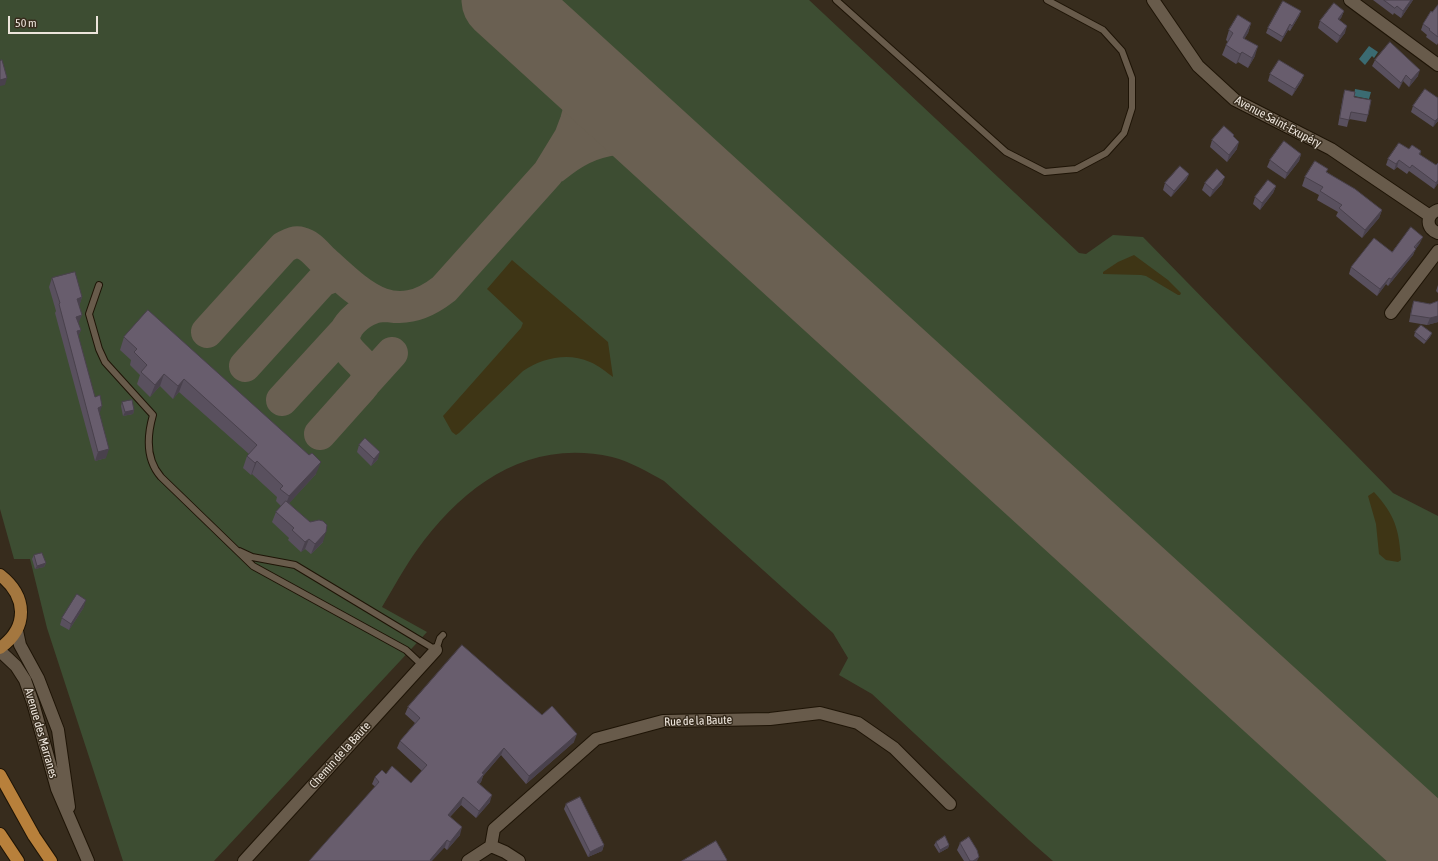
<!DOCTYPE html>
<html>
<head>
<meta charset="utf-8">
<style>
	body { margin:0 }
	#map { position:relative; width:1438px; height:861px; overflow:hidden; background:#372c1d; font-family:"Asap Condensed",sans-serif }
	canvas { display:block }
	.scale { position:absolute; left:8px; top:16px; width:90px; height:18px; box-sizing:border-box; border:2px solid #ede5dc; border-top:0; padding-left:5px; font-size:12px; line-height:14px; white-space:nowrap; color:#ede5dc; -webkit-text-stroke:3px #372c1d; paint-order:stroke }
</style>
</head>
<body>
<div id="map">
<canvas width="1438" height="861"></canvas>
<div class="scale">50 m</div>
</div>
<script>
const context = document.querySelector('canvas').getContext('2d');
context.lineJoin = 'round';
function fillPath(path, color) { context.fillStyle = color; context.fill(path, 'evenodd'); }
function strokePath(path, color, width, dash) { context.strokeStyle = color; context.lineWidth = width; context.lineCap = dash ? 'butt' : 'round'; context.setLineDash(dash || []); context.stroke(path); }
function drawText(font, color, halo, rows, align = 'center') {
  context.font = font + ' "Asap Condensed",sans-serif'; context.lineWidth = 3; context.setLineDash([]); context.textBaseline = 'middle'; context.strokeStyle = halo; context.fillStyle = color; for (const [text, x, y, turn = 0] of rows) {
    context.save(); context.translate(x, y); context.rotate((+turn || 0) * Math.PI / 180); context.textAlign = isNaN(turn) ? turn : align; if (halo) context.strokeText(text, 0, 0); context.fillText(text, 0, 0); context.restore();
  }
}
fillPath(new Path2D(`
	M0,0H809L1079,253L1086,254L1113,235L1143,237L1393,493L1438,516V861H1053L1029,840L872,694L839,675L848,658L833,633L664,481C648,472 631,462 612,457C528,438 464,485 417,550C404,568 394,587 382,607L427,632L214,861H123L47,628L30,559H14L0,509Z`), '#3d4d32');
fillPath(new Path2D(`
	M1134,255L1168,280L1181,293L1180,295H1178L1146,276L1141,275L1103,274V272L1118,262Z
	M512,260L608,342L613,377C606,372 598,365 590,362C568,352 542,358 523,371L459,433L456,435L452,432L443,416L521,328L523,323L487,289Z
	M1374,492C1395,515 1399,529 1401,560L1398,562L1386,560L1379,554L1376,524L1368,496Z`), '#3e3515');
fillPath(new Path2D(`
	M1369,46L1378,52L1374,58L1372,56L1365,65L1359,59Z
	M1355,89L1371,92L1369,99L1354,96Z`), '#3b6b72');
strokePath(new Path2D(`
	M555,167C573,152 591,142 615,139C620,138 625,137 630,138C643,139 655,146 668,151
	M207,332L284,247C290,244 295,241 301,243C311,245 318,256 325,262C363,297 394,328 444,289L548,173L570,137L576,121L580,107L577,83L570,69L548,42
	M245,366L322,281L334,276L343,278
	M364,384L392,353
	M282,400L347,329
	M320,434L362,387C379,367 350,359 345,343C340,328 360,312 373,308C378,306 383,306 389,306`), '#6a6052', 32);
strokePath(new Path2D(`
	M502,0L1438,853`), '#6a6052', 81);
const service = new Path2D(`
	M836,0L1006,152L1045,172L1076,169L1106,153L1124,133L1132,108V78L1122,51L1103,30L1047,0
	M99,285L89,314L99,349L105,362L153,415C147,436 146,460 161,477L253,566L406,650L422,665
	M239,551L252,557L295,565L436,650L440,638L443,635`);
const minor = new Path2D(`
	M1350,0L1438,65
	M1391,313L1438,251
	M491,846L494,829L596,739L663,721L770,719L820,713L858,723L894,748L950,804
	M491,846L505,852L519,861
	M244,861L436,650
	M468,861L491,846`);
const tertiary = new Path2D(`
	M1153,0L1198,66L1235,100L1331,149L1430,216
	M1438,210C1425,215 1426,229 1438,233
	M17,631L20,645L38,678L58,730L69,807
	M0,651L16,666L25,680L33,703L57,789L88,861`);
const primary = new Path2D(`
	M0,575C27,596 29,627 0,648`);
const trunk = new Path2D(`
	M0,775L34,836L51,861
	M0,834L18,861`);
strokePath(service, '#1e1406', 8);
strokePath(minor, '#1e1406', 14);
strokePath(tertiary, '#1e1406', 14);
strokePath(primary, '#1e1406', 14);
strokePath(trunk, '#1e1406', 14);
strokePath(service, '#685b4b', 6);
strokePath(minor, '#685b4b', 12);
strokePath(tertiary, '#685b4b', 12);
strokePath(primary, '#a4773f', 12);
strokePath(trunk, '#b8803b', 12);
fillPath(new Path2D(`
	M1373,0H1413L1401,18L1394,13L1393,15Z
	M1438,5V43L1437,45L1426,37L1427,35L1421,30L1423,24Z
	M1301,11L1299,16L1290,31L1288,30L1281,42L1266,33L1268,28Z
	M1344,11L1341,18L1339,20L1345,33L1337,43L1318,28L1320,21Z
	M1251,23L1248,33L1244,39L1255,56L1248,68L1238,62L1236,64L1222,55L1226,45L1228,42L1226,40L1229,30Z
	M1375,60L1418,76L1409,87L1403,81L1399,89L1372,66Z
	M1270,74L1304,75L1301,82L1292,96L1268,81Z
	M1345,90L1354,97L1368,115L1366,122L1349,119L1347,127L1338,125L1343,97Z
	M1413,106L1438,121L1433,127L1411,112Z
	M1234,135V137L1237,149L1227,162L1210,147L1212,140Z
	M1409,149L1421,151L1420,155L1438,183L1434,189L1409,171L1407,174L1397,167L1394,170L1386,165L1388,159Z
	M1301,154L1299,161L1285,179L1267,167L1270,160Z
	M1327,172L1382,210L1379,218L1362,238L1336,216L1338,212L1317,200L1319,195L1302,186L1305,177Z
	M1189,174L1186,180L1171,197L1163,190L1165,183Z
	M1205,183L1222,184L1210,197L1202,190Z
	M1276,186L1273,193L1260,210L1253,204L1255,197Z
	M1420,243L1415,250L1413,255L1388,286L1386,284L1377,296L1349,274L1351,267L1392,252Z
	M52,278L82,297L79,306L78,324L81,330L78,336L99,414L106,458L95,461L55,313L56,311L49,287Z
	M1438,285V293L1436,291Z
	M1414,301L1430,304L1438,301V322L1427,325L1409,322L1412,307Z
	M148,310L316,474L289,503L323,542L311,554L305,549L301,552L288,540L289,538L272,522L276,512L281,506L276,501L277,497L252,474L251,475L243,468L247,456L249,454L179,392L173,399L160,386L150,397L137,384L140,375L130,365L131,360L120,350L124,337Z
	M1415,332L1432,333L1430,337L1424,344L1414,336Z
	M122,402L134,410L133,414L123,416L121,406Z
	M359,445L378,459L371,466L357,452Z
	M34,555L46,563L44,567L35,569L32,559Z
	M84,607L69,630L60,625L62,618Z
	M408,707L542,715L574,742L526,784L501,755L483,776L481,782L479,784L490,802L476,818L461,805L450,817L460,835L447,850L372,784L375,777L386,774L411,783L422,771L397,748L400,741L415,723L405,714Z
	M566,804L604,845L602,851L588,857L564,809Z
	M936,842L949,845L948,848L939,853L934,845Z
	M960,843L977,861H964L957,850Z`), '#59505e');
fillPath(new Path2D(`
	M1411,0H1413L1401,18L1403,11Z
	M1301,11L1299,16L1290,31L1292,26Z
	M1344,11L1341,18L1335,26L1338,19Z
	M1251,23L1248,33L1239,48L1243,38Z
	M1290,24L1288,30L1281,42L1283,37Z
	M1347,26L1345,33L1337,43L1340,36Z
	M1258,46L1255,56L1248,68L1252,58Z
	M1242,52L1238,62L1236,64L1240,54Z
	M1420,70L1418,76L1409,87L1411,80Z
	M1304,75L1301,82L1292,96L1295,89Z
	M1406,75L1399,89L1401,83Z
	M7,78L5,85L0,86V80Z
	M1438,118V121L1433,127L1435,121Z
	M1239,142L1237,149L1227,162L1229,155Z
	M1301,154L1299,161L1285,179L1287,173Z
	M1399,160L1397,167L1394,170L1396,164Z
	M1189,174L1186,180L1171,197L1174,191Z
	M1225,177L1222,184L1210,197L1213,190Z
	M1438,180V183L1434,189L1436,183Z
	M1276,186L1273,193L1260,210L1262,203Z
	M1382,210L1379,218L1362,238L1365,230Z
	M1423,237L1420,243L1415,250L1413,255L1388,286L1391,279Z
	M1389,278L1386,284L1377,296L1380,289Z
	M82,297L79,307L77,299Z
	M82,315L78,324L76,317Z
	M1438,316V322L1427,325L1430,318Z
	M81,330L77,339V331Z
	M1432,333L1430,337L1424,344L1426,341Z
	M164,374L160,386L150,397L155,385Z
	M184,379L179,392L173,399L178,386Z
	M102,406L99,415L98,408Z
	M134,410L133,414L123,416L125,412Z
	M109,449L106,458L95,461L98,452Z
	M380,452L378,459L371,466L374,459Z
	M257,461L252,474L251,475L255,463Z
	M321,462L316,474L284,509L289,496Z
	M326,532L323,542L311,554L315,544Z
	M309,539L305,549L301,552L305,542Z
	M46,563L44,567L35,569L37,566Z
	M86,600L84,607L69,630L71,624Z
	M577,734L574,742L526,784L529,776Z
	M504,748L501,755L483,776L481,782L474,789L477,782L482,773Z
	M492,795L490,802L476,818L479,811Z
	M463,797L461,805L445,822L448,815Z
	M462,827L460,835L447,850L450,842Z
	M447,840L445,847L432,861H429L430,860Z
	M604,845L602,851L588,857L590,852Z
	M949,845L948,848L939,853L940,850Z
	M979,857L977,861H973Z`), '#49414c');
const building = new Path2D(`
	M1384,0H1411L1403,11L1397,6L1395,8Z
	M1283,1L1301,11L1292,26L1290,24L1283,37L1268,28Z
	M1334,3L1344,11L1338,19L1347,26L1340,36L1320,21Z
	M1438,5V37L1429,30L1430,29L1423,24L1431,11L1432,12Z
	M1238,15L1251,23L1243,38L1258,46L1252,58L1242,52L1240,54L1226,45L1233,33L1229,30Z
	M1390,42L1420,70L1411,80L1406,75L1401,83L1375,60Z
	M2,60L7,78L0,80V61Z
	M1279,60L1304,75L1295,89L1270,74Z
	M1425,89L1438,98V118L1435,121L1413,106Z
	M1345,90L1355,92L1354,97L1371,100L1368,115L1351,112L1349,120L1340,118Z
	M1224,126L1234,135L1233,136L1239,142L1229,155L1212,140Z
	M1284,141L1301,154L1287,173L1270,160Z
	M1399,143L1409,149L1412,145L1421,151L1419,154L1436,165L1438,163V180L1436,183L1412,165L1410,168L1399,160L1396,164L1388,159Z
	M1315,161L1328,169L1326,172L1355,189L1382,210L1365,230L1339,208L1342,205L1320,191L1323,187L1305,177Z
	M1180,166L1189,174L1174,191L1165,183Z
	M1217,169L1225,177L1213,190L1205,183Z
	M1268,180L1276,186L1262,203L1255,197Z
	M1411,227L1423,237L1414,247L1416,249L1391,279L1389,278L1380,289L1351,267L1374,238L1392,252Z
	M75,272L82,297L77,299L82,315L76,317L81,330L77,331L95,397L100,395L102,406L98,408L109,449L98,452L59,304L60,303L52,278Z
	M1414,301L1430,304L1438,301V316L1430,318L1411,315Z
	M148,310L289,437L309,455L312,453L321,462L289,496L280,489L283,486L257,461L255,463L247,456L257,445L184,379L178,386L164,374L155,385L141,372L147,365L134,352L137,349L124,337Z
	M1421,325L1432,333L1426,341L1415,332Z
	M132,400L134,410L125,412L122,402Z
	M365,438L380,452L374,459L359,445Z
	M286,501L310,522L319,520L323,521L327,525L326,532L315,544L309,539L305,542L292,530L294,528L276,512Z
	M42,553L46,563L37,566L34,555Z
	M77,594L86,600L71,624L62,618Z
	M462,645L542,715L552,706L577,734L529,776L504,748L482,773L484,774L477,782L492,795L479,811L463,797L448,815L462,827L450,842L447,840L430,860L432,861H309L379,782L375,777L382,770L386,774L392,766L411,783L427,765L400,741L420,718L408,707Z
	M580,797L604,845L590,852L566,804Z
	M945,836L949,845L940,850L936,842Z
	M969,837L977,850L979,857L973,861H970L960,843Z
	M716,841L727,860L726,861H682Z`);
fillPath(building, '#685d6d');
strokePath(building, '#49414c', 1);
drawText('12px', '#ede5dc', '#372c1d', [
	["Avenue Saint-Exupéry",1278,122,28],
	["Rue de la Baute",698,721,-2],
	["Avenue des Marranes",41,733,74],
	["Chemin de la Baute",340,755,-48]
]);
</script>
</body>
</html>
